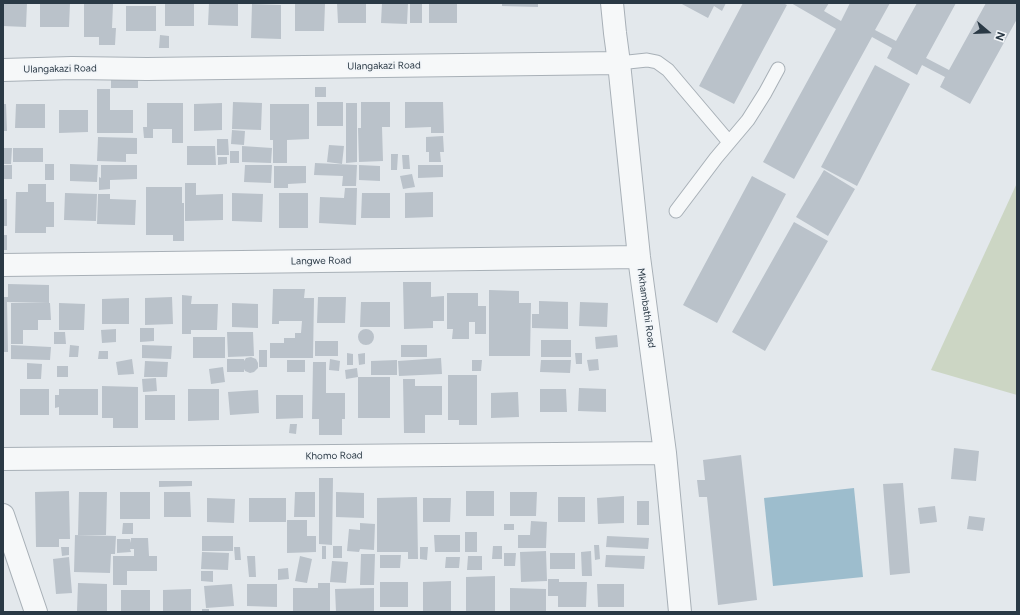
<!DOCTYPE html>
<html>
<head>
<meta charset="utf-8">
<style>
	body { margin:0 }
	#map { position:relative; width:1020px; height:615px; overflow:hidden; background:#e3e8ec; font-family:Figtree,sans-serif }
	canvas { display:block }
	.frame { position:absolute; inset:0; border:4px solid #2a3945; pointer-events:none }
	.north { position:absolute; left:968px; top:12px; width:40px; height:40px; -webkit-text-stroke:3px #f3f6f9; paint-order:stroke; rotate:109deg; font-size:11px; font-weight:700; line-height:16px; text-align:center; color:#2a3945 }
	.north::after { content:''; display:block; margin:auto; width:14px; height:18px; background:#2a3945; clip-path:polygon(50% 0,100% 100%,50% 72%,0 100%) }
</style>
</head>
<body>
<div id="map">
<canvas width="1020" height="615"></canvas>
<div class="frame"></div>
<div class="north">N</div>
</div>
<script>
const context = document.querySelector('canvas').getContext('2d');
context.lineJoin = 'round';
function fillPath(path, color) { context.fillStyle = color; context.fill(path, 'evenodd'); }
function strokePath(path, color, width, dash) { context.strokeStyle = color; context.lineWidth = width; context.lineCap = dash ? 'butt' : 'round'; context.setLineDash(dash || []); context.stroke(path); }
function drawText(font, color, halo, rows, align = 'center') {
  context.font = font + ' Figtree,sans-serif'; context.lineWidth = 4; context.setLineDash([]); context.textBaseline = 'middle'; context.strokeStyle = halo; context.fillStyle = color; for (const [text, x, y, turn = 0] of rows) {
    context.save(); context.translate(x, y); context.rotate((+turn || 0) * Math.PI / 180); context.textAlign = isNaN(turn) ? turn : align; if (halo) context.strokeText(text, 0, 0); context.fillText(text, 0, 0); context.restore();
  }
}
fillPath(new Path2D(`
	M1017,183V395L931,370Z`), '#ccd6c4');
fillPath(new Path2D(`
	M854,488L863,577L773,586L764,498Z`), '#9dbdcd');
fillPath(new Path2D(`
	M3,3H27L26,27L3,26Z
	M40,3H70L69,27H40Z
	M165,3H194V26H165Z
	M209,3H238V26L208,25Z
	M337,3H366V23H338Z
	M382,3H408L407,24L381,23Z
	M410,3H422V23H410Z
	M429,3H457V23H429Z
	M502,3H538V7L502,6Z
	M680,3H726L722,11L714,6L708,18Z
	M743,3H783L787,5L734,104L699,86Z
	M791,3H829L824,11L841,21L850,3H890L875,30L896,41L917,3H956L926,58L949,70L986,3H1017V19L970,104L940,87L945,77L922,65L917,75L887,58L892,48L872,37L794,179L763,162L836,29Z
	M84,4H113L112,28H116L115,45H99V37H84Z
	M252,4L281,5V39L251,38Z
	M295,4H325L324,31H295Z
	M126,6H156V31H126Z
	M160,35L169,36V48H159Z
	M875,65L910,84L857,186L821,167Z
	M111,75H138V88H111Z
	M315,87H326V97H315Z
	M97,89H110V110H133V133H97Z
	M233,102L262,103L261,130L232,129Z
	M317,102H343V126H317Z
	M361,102H390V127H382L383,161L359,162L358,128H361Z
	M405,102H443L444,133H431V127L405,128Z
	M147,103H183V143H172V129H153V138H144L143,127H147Z
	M222,103V130L194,131V104Z
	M346,103H357V162L346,163Z
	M3,104H6L7,131H3Z
	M16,104H45V128H15Z
	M270,104H309V139L287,140V163H273V140H270Z
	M59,110H88V132L59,133Z
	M232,130L245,131L244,145L231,144Z
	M443,136L444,152H440L441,162H429V152H426V137Z
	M98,137L137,138V154H126V162L97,161Z
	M217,139H228L229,155H217Z
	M329,145L344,146L342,164L327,162Z
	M187,146H215L216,165H187Z
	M242,146L272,148L271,163L242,162Z
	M3,148H12L11,164H3Z
	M13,148H43V162H13Z
	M230,151H239V163H230Z
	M391,154H398L397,170H391Z
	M402,155H409L410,169H403Z
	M218,157H227V164L218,165Z
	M315,163L357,165L356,186H342L343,176L314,175Z
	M45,164H54V180H45Z
	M70,164L98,165L97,182L70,181Z
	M3,165H12V179H3Z
	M101,165H137V179L110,180V189L99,190V177L101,178Z
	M245,165H272L271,183L244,182Z
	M359,165L380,166V181L359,180Z
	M418,165H443V177L418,178Z
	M274,166H306V183L288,184V188H274Z
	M824,170L855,189L828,236L796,217Z
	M412,174L415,187L403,189L400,176Z
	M752,176L786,194L717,323L683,305Z
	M185,183H196V195L223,194V220L185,221Z
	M28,184H46V202H54V227H46V233H15L16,192H28Z
	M146,187H182V203H184V241H173V235H146Z
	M345,188H357L356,225L319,223L320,197L344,198Z
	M433,192V217L405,218V193Z
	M65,193L97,194L96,221L64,220Z
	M232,193L263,194L262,222L232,221Z
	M279,193H308V228H279Z
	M362,193H390V218H361Z
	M98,194H110V199L136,200L135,225L97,224Z
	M3,199H7V226H3Z
	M794,222L828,241L765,351L732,332Z
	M3,235H7V250H3Z
	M403,282H431V297L444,296V321H433V328L404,329Z
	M8,284L49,285V303L7,302L8,352H3V297H8Z
	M273,289H305L304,298H314L313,358H270V343H284V338H295V333H301L302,321H279V324H272Z
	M489,290L519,291V303H531L530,356H489Z
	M447,293H478V306H486V334H475V322H469V339H452L453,329H447Z
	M182,295L192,296L191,304H218L217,330H191V334H182Z
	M172,297L173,324L145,325V298Z
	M318,297H346L345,323H317Z
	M129,298V324H102V299Z
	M539,301L568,302V329L532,328V314H539Z
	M361,302H390V327H360Z
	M580,302L608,303L607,327L579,326Z
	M11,303H50L51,320H38V330H23V344H11Z
	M59,303L85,304L84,330H59Z
	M232,303L258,304V328L232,327Z
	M140,328H154V341L140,342Z
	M358 337a8 8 0 1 1 16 0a8 8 0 1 1-16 0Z
	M116,329V342L102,343L101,330Z
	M54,332H65L66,344H54Z
	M227,332H253L254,356L228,357Z
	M617,335L618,347L596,349L595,337Z
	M193,337H225V358H193Z
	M541,340H571V357H541Z
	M315,341H338V356H315Z
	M11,345L51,347L50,360L11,359Z
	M70,345L79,346L78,357H69Z
	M142,345L172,346L171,359L142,358Z
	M401,345H427V357H401Z
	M259,350H267V367H259Z
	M99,351H108V359H98Z
	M347,353L353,354V365H347Z
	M365,353V364L359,365L358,354Z
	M575,353H582V364H576Z
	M251,357L256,359L258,363V368L254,372L250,373L245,371L244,369V372H227V359H244V361L246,358Z
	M441,358L442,374L399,376L398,361Z
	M132,359L134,374L118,375L116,362Z
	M330,359L340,361L339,371L329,370Z
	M598,359L599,370L589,371L587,360Z
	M287,360H305V372H287Z
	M397,360V375H371V361Z
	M472,360H482L481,371H472Z
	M541,360H571L570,373L540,372Z
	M145,361L168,362L167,377H144Z
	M313,362H326V393H345V419H342V435H319V419H312Z
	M27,363L42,364L41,379H27Z
	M57,366H68V377H57Z
	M223,367L225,382L211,384L209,369Z
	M357,368L358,377L346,379L345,370Z
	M448,375H477V425H459V420H448Z
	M358,377H390V418H358Z
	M156,378L157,391L143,392L142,379Z
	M403,379H415V386H442V415H425V433H404Z
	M102,386L138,387V428H113V418H102Z
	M579,388L606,389V412L578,411Z
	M20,389H49V415H20Z
	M59,389H98V415H59V407L55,408V395H59Z
	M188,389H219V420L188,421Z
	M540,389H566L567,412H540Z
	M258,390L259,413L230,415L228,392Z
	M518,392L519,417L491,418V393Z
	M145,395H175V420H145Z
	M276,395H303V418L276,419Z
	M290,424H297L296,434L289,433Z
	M954,448L979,451L976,481L951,479Z
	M741,455L757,600L718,605L707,497H699L697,480H705L703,460Z
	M319,478H333L332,545L319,544Z
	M159,481H192V486L159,487Z
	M903,483L910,573L890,575L883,484Z
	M69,491L70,539H59V547H36L35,492Z
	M466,491H494V516H466Z
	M79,492H107L106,535H78Z
	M120,492H150V519H120Z
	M164,492H190L191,517H164Z
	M295,492H315V517H294Z
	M336,492L364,493V518L336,517Z
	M510,492H537L536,516H510Z
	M624,496V523L598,524L597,498Z
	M417,497L418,559H408V552H377V498Z
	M558,497H585V522H558Z
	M207,498L235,499L234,523L207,522Z
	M249,498H286V522H249Z
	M423,498H451L450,522H423Z
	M637,501H649V525H637Z
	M935,506L937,522L920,524L918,508Z
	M969,516L985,518L983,531L967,529Z
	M287,520H307V536H316V552L287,553Z
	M531,521L547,522L546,548H518V535H530Z
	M123,523H133V534H122Z
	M360,523L375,524L374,550L360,549L359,552L347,551L349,529L360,530Z
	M504,524H514V530H504Z
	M465,532H477V552H465Z
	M75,535L116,536L115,554H111L110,573L74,572Z
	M434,535H460V552H435Z
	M202,536H233V551H202Z
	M607,536L649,538L648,549L606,547Z
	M131,538H148L149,556H157V571H127V585H113V556H134V549H130L131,552L117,553V539H130L131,543Z
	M594,545H599L600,559L595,560Z
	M322,546H326V559H322Z
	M333,546H342V558H333Z
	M493,546H502V559H492Z
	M61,547H69V555L62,556Z
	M234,547H240L241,560H235Z
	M420,547H428L427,560L420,559Z
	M546,551L547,581L521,582L520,552Z
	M591,551L592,576H582L581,552Z
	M202,552L229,553L228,570L201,569Z
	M504,553H516L515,566H504Z
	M550,553H575V569H550Z
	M361,554H375L374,585H360Z
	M380,555H401L400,568H380Z
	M606,555L645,556L644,569L605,567Z
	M247,556H255L256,577H249Z
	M300,556L312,559L307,583L295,581Z
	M468,556H482V570H467Z
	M69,557L72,593L56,594L53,559Z
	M446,557H460L459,568H445Z
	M332,561L348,562L346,583L330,582Z
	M288,568L289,579L278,580V569Z
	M201,571H213V582L201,581Z
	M495,576V612H466V577Z
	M548,579H559V582H587L586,607H558V596H548Z
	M451,581V612H423V582Z
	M380,582H408V607H380Z
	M78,583L107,584V611H77Z
	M318,583H330V612H293V588H318Z
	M232,584L234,606L206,608L204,586Z
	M247,584H277V607L247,606Z
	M597,584H624V607H598Z
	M374,588V612H336L335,589Z
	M510,588L546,589V612H510Z
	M191,589V612H163V590Z
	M121,590H150V612H121Z
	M202,609H209V612H202Z`), '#bac2ca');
const lane = new Path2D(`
	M619,63L647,60L657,62L668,70L729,142
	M676,211L716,158L748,120L765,93L778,69`);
const street = new Path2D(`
	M612,3L615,33L619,63L639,257L665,453L680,612
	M3,70L72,68L147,69L619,63
	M3,265L639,257
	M3,459L665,453
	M3,515L36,612`);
strokePath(lane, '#a8b0b7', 15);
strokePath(street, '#a8b0b7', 24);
strokePath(lane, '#f6f8f9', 13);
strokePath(street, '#f6f8f9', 22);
drawText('10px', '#2a3945', '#f3f6f9', [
	["Ulangakazi Road",384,66,-1],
	["Ulangakazi Road",60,69,-1],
	["Langwe Road",321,261,-1],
	["Mkhambathi Road",646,308,82],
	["Khomo Road",334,456,-1]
]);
</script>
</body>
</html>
